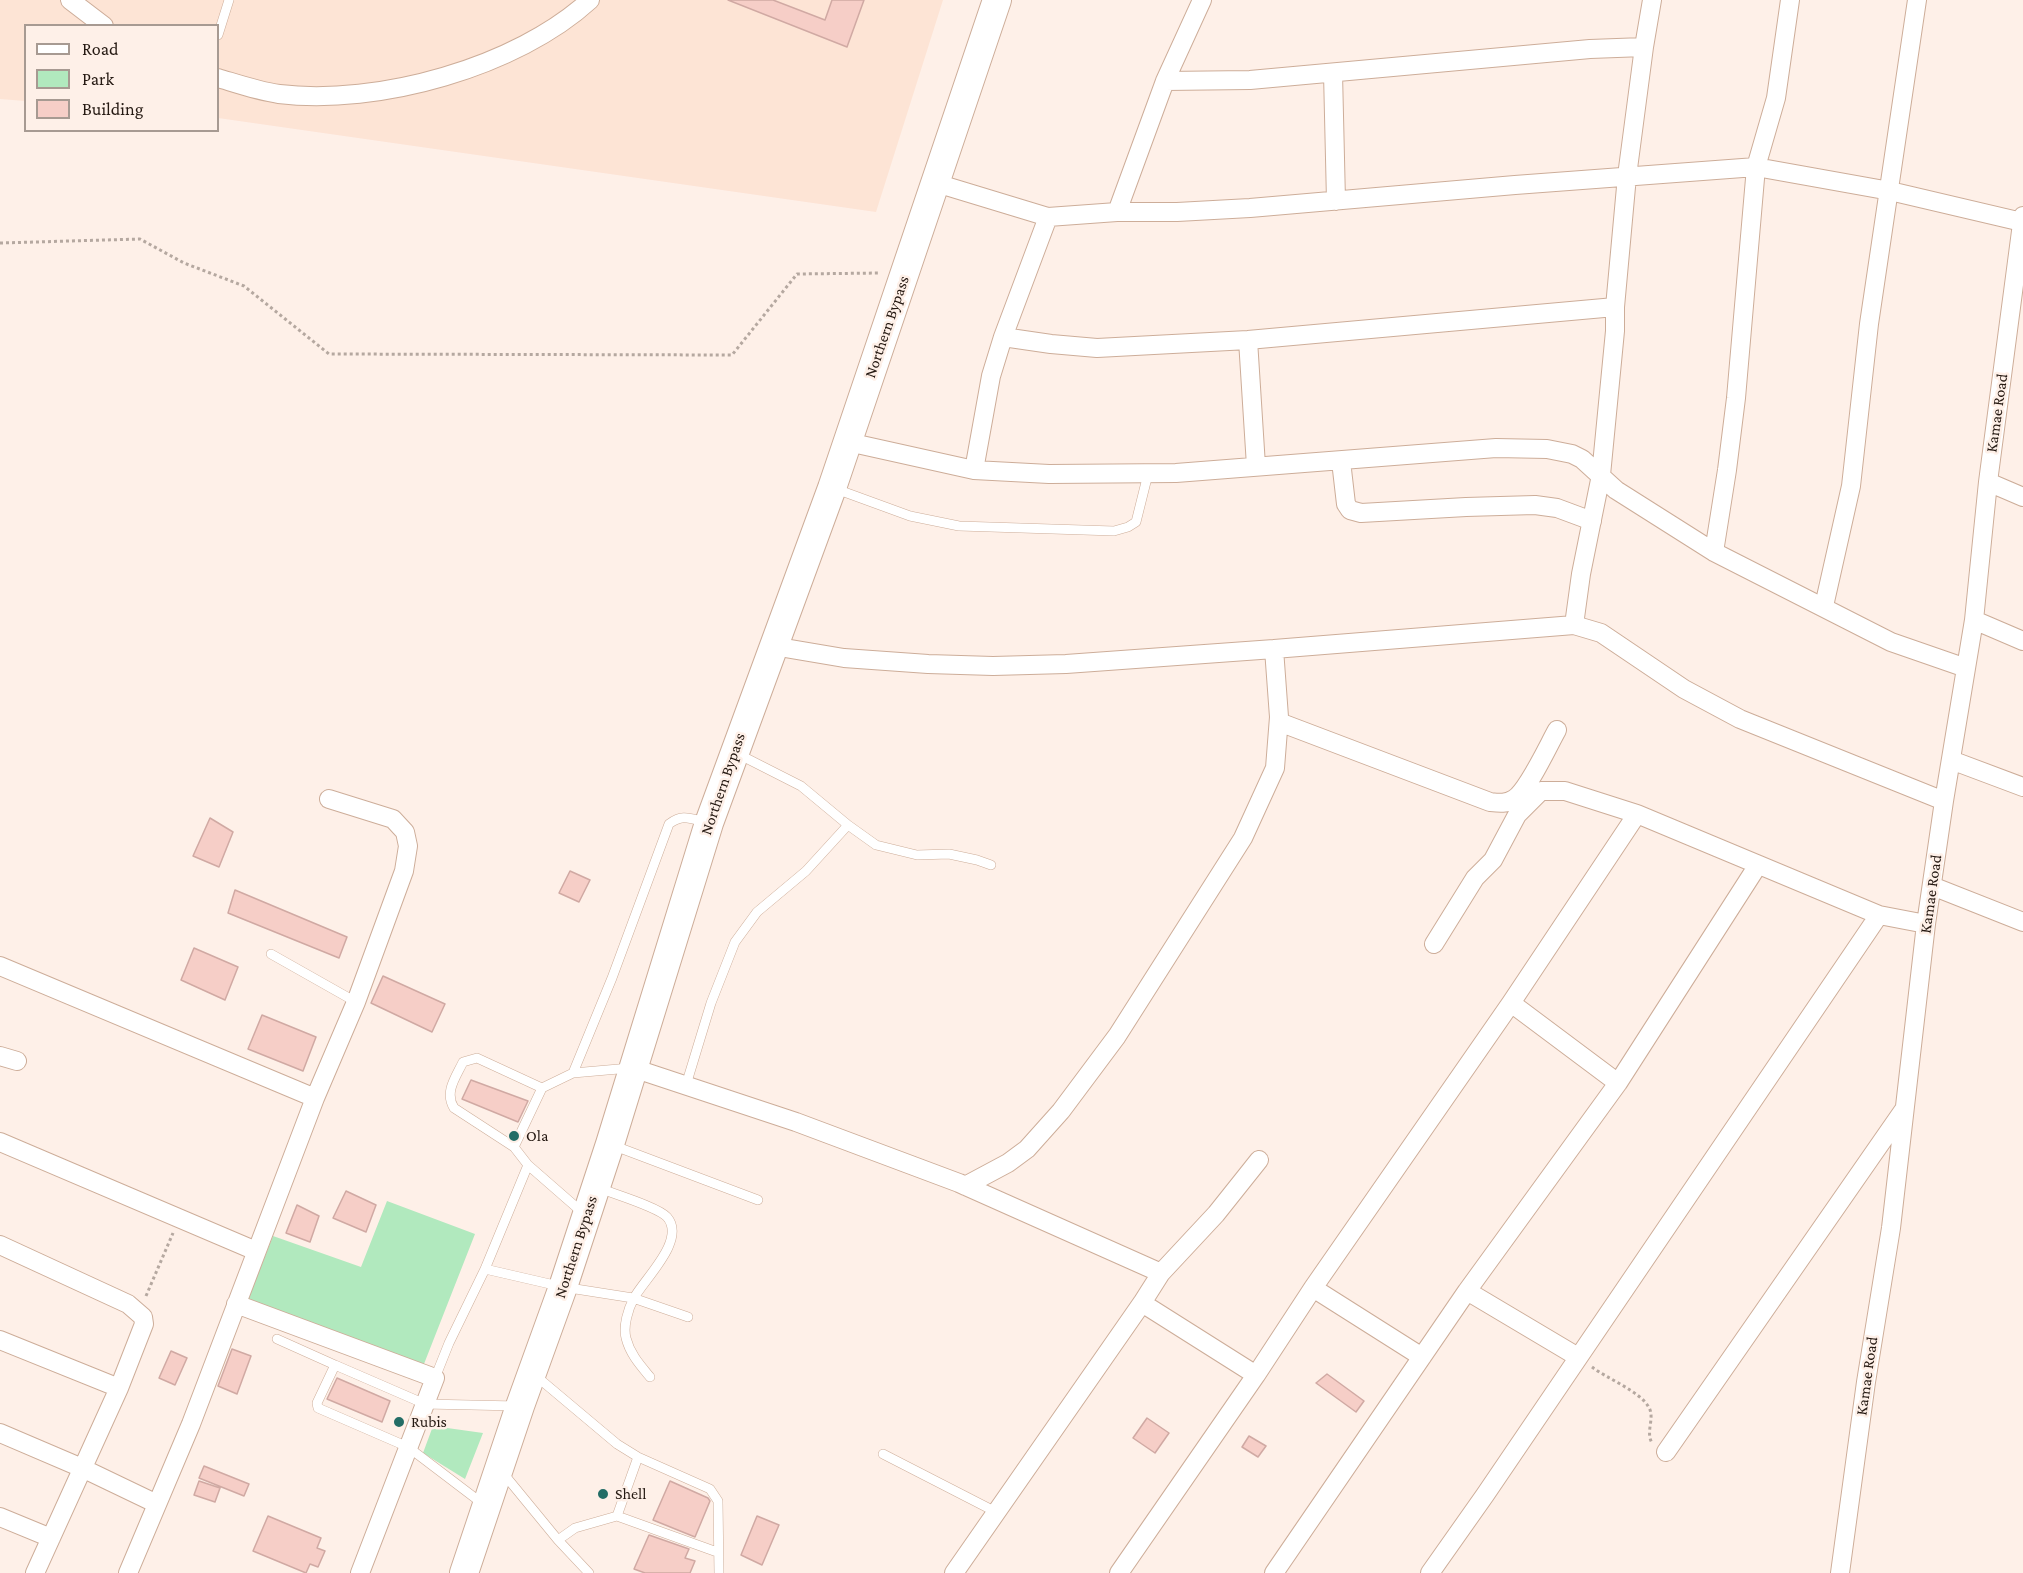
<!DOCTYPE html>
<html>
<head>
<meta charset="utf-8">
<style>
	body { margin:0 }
	#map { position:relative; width:2023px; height:1573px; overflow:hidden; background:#fef0e8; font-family:"Crimson Pro",serif }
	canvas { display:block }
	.legend { position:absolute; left:24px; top:24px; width:195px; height:108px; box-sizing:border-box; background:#fef0e8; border:2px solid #a79a92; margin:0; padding:8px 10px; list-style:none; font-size:18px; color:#251912 }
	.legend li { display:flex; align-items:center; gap:12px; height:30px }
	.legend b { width:30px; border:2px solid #a79a92 }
</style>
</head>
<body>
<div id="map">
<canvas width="2023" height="1573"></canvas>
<ul class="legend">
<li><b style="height:8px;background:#fff"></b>Road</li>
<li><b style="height:16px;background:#b1e9be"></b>Park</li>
<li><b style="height:16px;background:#f6cec7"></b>Building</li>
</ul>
</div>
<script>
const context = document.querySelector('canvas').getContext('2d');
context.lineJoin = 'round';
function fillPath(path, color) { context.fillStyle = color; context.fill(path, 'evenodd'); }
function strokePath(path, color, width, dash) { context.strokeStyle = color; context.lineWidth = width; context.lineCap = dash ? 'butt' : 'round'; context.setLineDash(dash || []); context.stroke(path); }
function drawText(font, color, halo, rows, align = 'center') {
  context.font = font + ' "Crimson Pro",serif'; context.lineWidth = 5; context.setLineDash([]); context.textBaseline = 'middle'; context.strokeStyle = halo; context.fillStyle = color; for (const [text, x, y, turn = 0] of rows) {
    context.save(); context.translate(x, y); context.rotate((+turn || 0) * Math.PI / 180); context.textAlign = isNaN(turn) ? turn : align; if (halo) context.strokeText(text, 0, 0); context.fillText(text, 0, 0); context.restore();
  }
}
fillPath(new Path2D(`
	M0,0H943L876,212L218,118V26H26L25,101L0,99Z`), '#fde4d5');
fillPath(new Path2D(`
	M387,1201L475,1234L422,1369L247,1302L273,1236L361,1267Z
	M433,1426L483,1433L465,1479L423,1453Z`), '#b1e9be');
const building = new Path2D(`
	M728,0H773L825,20L832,0H864L847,47Z
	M210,818L233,832L219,867L193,856Z
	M570,871L590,880L579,902L559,893Z
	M235,890L347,937L339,958L228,913Z
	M194,948L238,967L225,1000L181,980Z
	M383,976L445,1004L432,1032L371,1003Z
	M262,1015L316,1037L303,1071L248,1049Z
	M471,1080L528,1101L518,1122L462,1099Z
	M346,1191L376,1205L366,1232L333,1218Z
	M297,1205L319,1216L310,1242L286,1233Z
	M232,1349L251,1356L237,1394L218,1386Z
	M171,1351L187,1358L175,1385L159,1378Z
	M1327,1374L1364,1401L1356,1412L1316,1383Z
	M337,1378L390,1401L382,1422L327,1399Z
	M1147,1418L1169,1433L1155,1453L1133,1438Z
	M1249,1436L1266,1446L1258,1457L1242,1447Z
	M204,1466L249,1484L244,1496L199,1478Z
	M199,1481L220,1488L215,1502L194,1495Z
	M670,1481L708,1498L710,1501L695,1537L653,1520Z
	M268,1516L321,1538L317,1548L325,1551L318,1567L310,1564L306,1573L253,1551Z
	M757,1516L779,1525L762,1565L741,1555Z
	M649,1535L689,1549L685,1558L695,1561L690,1573H645L634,1569Z`);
fillPath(building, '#f6cec7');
strokePath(building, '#d0a9a3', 1.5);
const service = new Path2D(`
	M218,35L229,0
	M836,489L910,516L959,526L1114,531L1128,527L1136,522L1148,474
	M848,825L876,845L917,855L949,854L977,860L991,865
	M271,954L356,1002
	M573,1073L630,1068
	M686,1085L711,1003L735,942L757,912L806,871L848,825L801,786L738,754
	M612,1145L758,1200
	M514,1147L454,1108C444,1092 456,1077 463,1062L477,1058L542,1088
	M528,1165L583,1213
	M599,1188C614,1194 658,1207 667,1217C687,1240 644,1279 634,1298C628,1309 623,1326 626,1338C630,1354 640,1365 650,1377
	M485,1269L563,1287L633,1298L688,1317
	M277,1339L335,1365
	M536,1376L617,1444L638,1457L710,1489L718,1501L719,1573
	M435,1378L449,1343L485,1269L528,1165L514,1147L542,1088L573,1073L612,978L669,824C682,814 689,818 705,822
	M883,1454L996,1512
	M503,1473L558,1540L589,1573
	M483,1504L408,1447L318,1408L317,1403L335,1365L425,1404L517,1406
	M617,1516L638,1457
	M558,1540L575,1528L617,1516L717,1552`);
const minor = new Path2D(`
	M70,0L104,26
	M1333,73L1336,201
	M218,78C238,84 258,91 279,94C378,106 517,67 590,0
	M1165,81L1250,80L1590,49L1644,47
	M936,183L1048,217L1117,212H1177L1250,208L1515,185L1756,167L1890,191L2022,222
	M1117,212L1165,81L1202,0
	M1003,337L1051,344L1097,348L1248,340L1615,307
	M1248,340L1256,466
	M848,442L974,470L1049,474L1176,473L1496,448L1547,449L1572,454L1582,459L1616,490L1714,552L1891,642L1966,668
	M1341,461L1346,504L1350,510L1361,513L1466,507L1535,505L1557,508L1592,521
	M974,470L991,376L1003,337L1048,217
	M1988,482L2023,497
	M1714,552L1727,470L1736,398L1756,167L1776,98L1790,0
	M1824,606L1851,486L1869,324L1917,0
	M1974,620L2023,641
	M1574,625L1581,574L1601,475L1615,331V307L1627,176L1644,47L1652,0
	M773,646L844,658L928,664L993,666L1066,664L1274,649L1574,625L1601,633L1684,689L1740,719L1944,801
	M1279,722L1490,802C1499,803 1506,804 1514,799C1528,790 1548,746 1557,730
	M1951,760L2023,787
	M1932,886L2023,922
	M1434,944L1475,878L1493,860L1517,815L1541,791H1565L1637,814L1879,915L1926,924
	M0,966L315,1098
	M1511,1003L1618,1083
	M0,1056L17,1061
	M633,1068L796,1122L959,1183L1161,1273
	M0,1142L256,1251
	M965,1186L1008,1163L1027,1149L1061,1111L1117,1036L1243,838L1275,768L1279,717L1274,649
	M0,1245L128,1304L143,1317L144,1324L119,1388L35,1573
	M1313,1288L1422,1357
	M1467,1291L1578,1357
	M1142,1303L1256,1375
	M236,1304L435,1378L360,1573
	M0,1340L119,1388
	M0,1433L82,1468L157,1504
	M1666,1452L1903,1111
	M0,1517L51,1538
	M128,1573L191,1424L315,1098L356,1002L404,871L408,846L405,832L393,819L329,799
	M954,1573L1142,1303L1161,1273L1216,1214L1259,1160
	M1119,1573L1256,1375L1313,1288L1511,1003L1637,814
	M1274,1573L1467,1291L1618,1083L1758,865
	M1430,1573L1485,1495L1879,915
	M1840,1573L1866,1382L1891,1228L1926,924L1944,801L1974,620L1988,482L2023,216`);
const primary = new Path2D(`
	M464,1573L520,1406L563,1287L610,1144L709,823L832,488L997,0`);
strokePath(service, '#cdad99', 10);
strokePath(minor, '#cdad99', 20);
strokePath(primary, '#cdad99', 30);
strokePath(new Path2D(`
	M0,243L140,239L184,263L244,286L329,354L732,355L797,274L880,273
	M146,1296L173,1233
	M1592,1367C1606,1378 1639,1391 1648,1406C1656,1417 1645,1431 1652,1443`), '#b5a8a0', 3, [3, 3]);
strokePath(service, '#fff', 9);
strokePath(minor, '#fff', 18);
strokePath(primary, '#fff', 28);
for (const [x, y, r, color] of [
	[514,1136,6,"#236d66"],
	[399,1422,6,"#236d66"],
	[603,1494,6,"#236d66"]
]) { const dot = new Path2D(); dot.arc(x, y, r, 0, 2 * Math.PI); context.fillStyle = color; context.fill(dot); strokePath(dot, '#fef0e8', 2); }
drawText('16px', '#251912', '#fef0e8', [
	["Northern Bypass",887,327,-71],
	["Kamae Road",1997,413,-82],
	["Northern Bypass",723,784,-71],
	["Kamae Road",1931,894,-82],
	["Northern Bypass",576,1247,-72],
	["Kamae Road",1867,1376,-82]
]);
drawText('16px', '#251912', '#fef0e8', [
	["Ola",526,1136],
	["Rubis",411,1422],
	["Shell",615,1494]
], 'left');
</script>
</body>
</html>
